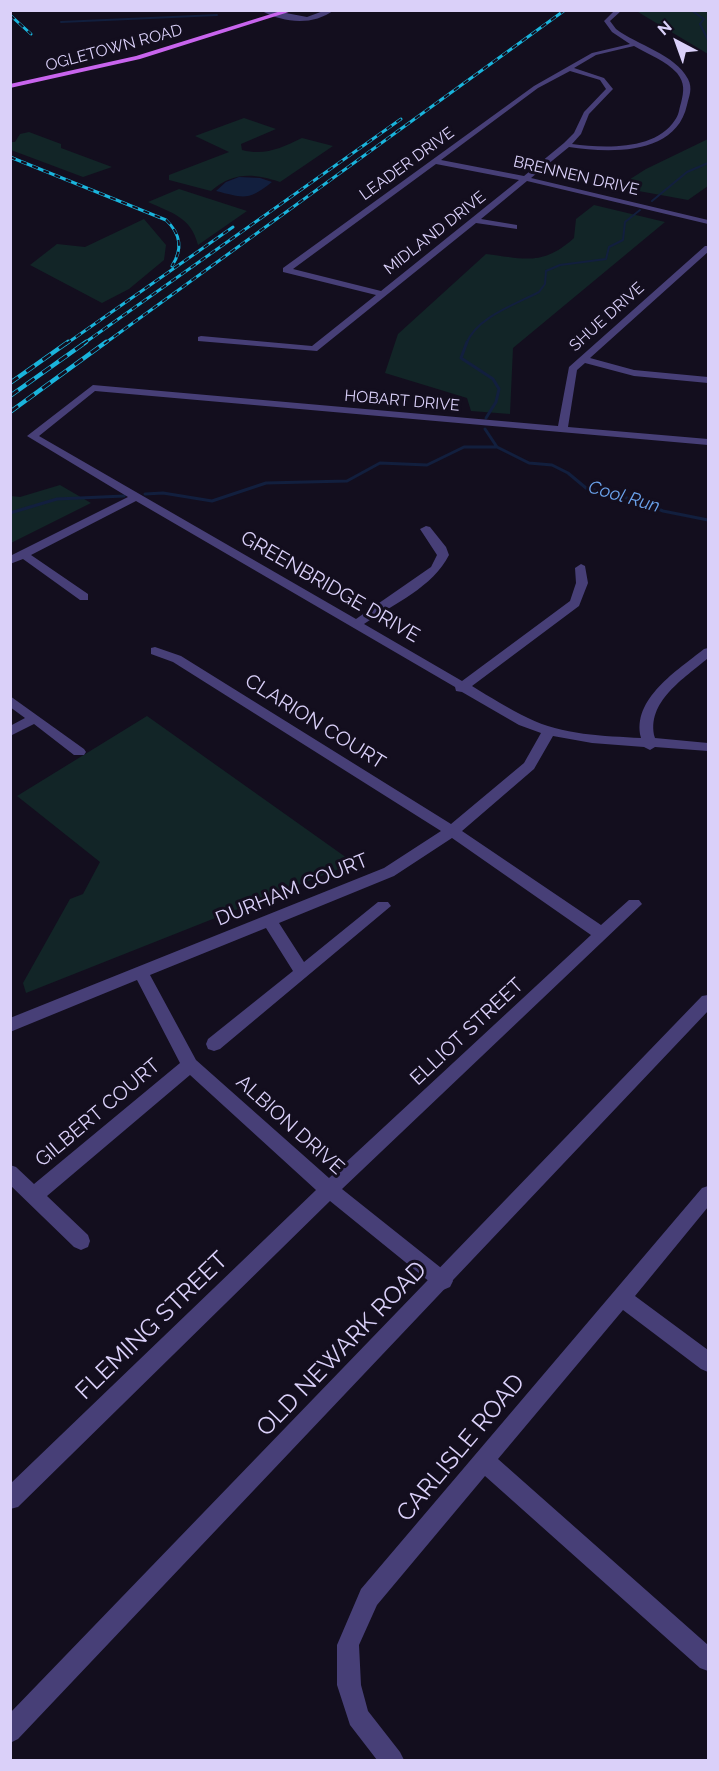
<!DOCTYPE html>
<html>
<head>
<meta charset="utf-8">
<style>
	body { margin:0 }
	#map { position:relative; width:719px; height:1771px; overflow:hidden; background:#130e1e; font-family:Raleway,sans-serif }
	canvas { display:block }
	.frame { position:absolute; inset:0; border:12px solid #dad0f9; pointer-events:none }
	.north { position:absolute; left:647px; top:12px; width:60px; height:60px; -webkit-text-stroke:4px #130e1e; paint-order:stroke; rotate:319deg; font-size:16px; font-weight:700; line-height:24px; text-align:center; color:#dad0f9 }
	.north::after { content:''; display:block; margin:auto; width:21px; height:27px; background:#dad0f9; clip-path:polygon(50% 0,100% 100%,50% 72%,0 100%) }
</style>
</head>
<body>
<div id="map">
<canvas width="719" height="1771"></canvas>
<div class="frame"></div>
<div class="north">N</div>
</div>
<script>
const context = document.querySelector('canvas').getContext('2d');
context.lineJoin = 'round';
function fillPath(path, color) { context.fillStyle = color; context.fill(path, 'evenodd'); }
function strokePath(path, color, width, dash) { context.strokeStyle = color; context.lineWidth = width; context.lineCap = dash ? 'butt' : 'round'; context.setLineDash(dash || []); context.stroke(path); }
function drawText(font, color, halo, rows, align = 'center') {
  context.font = font + ' Raleway,sans-serif'; context.lineWidth = 6; context.setLineDash([]); context.textBaseline = 'middle'; context.strokeStyle = halo; context.fillStyle = color; for (const [text, x, y, turn = 0] of rows) {
    context.save(); context.translate(x, y); context.rotate((+turn || 0) * Math.PI / 180); context.textAlign = isNaN(turn) ? turn : align; if (halo) context.strokeText(text, 0, 0); context.fillText(text, 0, 0); context.restore();
  }
}
fillPath(new Path2D(`
	M641,11H708V54L638,12Z
	M244,118L276,129L241,144L242,150C265,156 281,148 302,138L333,146L280,182C253,173 233,172 211,191L169,180V175L229,152L195,136Z
	M29,132L61,144V148L112,167L83,177L11,150V142H15L20,134Z
	M708,139V186L688,200L633,190L624,183L646,169Z
	M179,189L247,211L198,245C191,217 172,213 148,202Z
	M594,205L665,222L513,348L510,414L471,411L467,398L385,373L398,334L486,254C525,259 543,266 574,238L576,219Z
	M144,219L166,245L164,260L129,289L102,303L30,265L57,244L85,247Z
	M60,485L91,503L11,543V496L20,497Z
	M147,716L354,863L26,993L23,983L70,899L83,894L100,862L17,796Z`), '#122527');
fillPath(new Path2D(`
	M239,177L260,178L272,182C248,201 244,198 216,191L226,182Z`), '#121f3e');
strokePath(new Path2D(`
	M691,10L704,19L700,24L708,40
	M61,22L217,15
	M652,201L687,172L708,163
	M466,344C477,317 514,305 539,292L545,284L546,271L560,265L606,259L609,247L623,240L625,222L640,210`), '#121f3e', 2);
strokePath(new Path2D(`
	M467,342L461,358L493,379L499,389L496,402L486,418
	M485,429L497,447L529,463L552,465L568,473L586,488L639,501L663,511L708,520
	M145,494L163,493L212,501L266,483L347,481L380,463L427,465L464,447H497
	M10,513L57,499L124,496`), '#121f3e', 3);
fillPath(new Path2D(`
	M615,10L621,11L610,21L616,29C637,45 675,54 688,79C693,89 689,96 687,105C676,156 609,153 569,147L531,178L708,220V224L527,181L481,219L517,225V229L476,223L317,351L198,341V337L201,336L312,346L376,295L283,272V268L534,86L592,53L630,44L612,32L604,21ZM634,46C648,54 666,61 677,73C685,83 684,91 681,103C679,109 679,115 675,120C655,151 603,148 572,144L581,134L589,114L613,89L604,78L574,68L596,55ZM570,71L600,80L606,89L584,112L574,133L564,143L524,176L441,160L538,88ZM436,164L519,180L381,291L293,269Z
	M705,246H708V252L590,358L634,370L708,377V383L634,376L585,363L577,370L568,427L708,439V445L95,391L39,436L356,619L431,567L437,555L420,529L426,526L430,527L446,547L449,555C433,587 394,604 364,624L462,681L570,601L576,583L575,568L581,564L585,566L588,583L579,606L472,686C490,697 509,709 528,718C562,735 604,736 641,738C631,699 678,670 704,649L708,648V658C685,678 645,702 655,738L708,743V751L655,747L650,750L644,747L592,743L553,736L534,769L462,831L601,925L629,900H639L642,904L342,1189L450,1275L453,1281L450,1287L443,1290L436,1287L330,1201L18,1507L10,1509V1484L316,1190L190,1075L47,1196L88,1235L90,1241L88,1247L81,1250L74,1247L10,1185V1165L16,1167L34,1184L180,1063L137,980L10,1032V1018L384,868L441,831L173,662L151,654V648L155,647L181,656L451,824L524,763L541,733L519,725L462,692L456,691L455,687L136,501L31,555L88,594V600H80L23,559L10,564V556L128,497L27,436L93,385L558,426L569,367ZM452,838L591,935L329,1178L196,1060L150,975L266,928L293,971L208,1039L206,1044L208,1049L214,1051L220,1049L391,906L388,902H378L304,962L279,923L394,876Z
	M10,696L84,749L86,752L84,755H74L34,724L10,736V726L25,718L10,707Z
	M708,1186V1207L635,1296L708,1350V1372L701,1369L623,1310L498,1459L708,1645V1671L700,1668L485,1476L377,1605L359,1645L361,1685L368,1711L400,1752L404,1760H377L350,1725L337,1685V1645L361,1589L702,1188Z`), '#473f77');
fillPath(new Path2D(`
	M270,10L307,17L326,10H334C313,26 284,23 262,11Z
	M708,995V1011L18,1739L10,1743V1713L702,996Z`), '#473f77');
fillPath(new Path2D(`
	M284,10H295L140,59L10,88V84L136,56Z`), '#c864ed');
const railFar1 = new Path2D(`
	M10,15L31,34
	M10,157L166,220C181,234 183,249 172,266
	M66,344L233,227
	M83,344L401,119
	M104,344L565,10`);
const rail = new Path2D(`
	M10,383L68,342
	M10,396L86,342
	M10,412L106,342`);
strokePath(railFar1, '#1ab4dc', 3);
strokePath(rail, '#1ab4dc', 4.5);
strokePath(railFar1, '#130e1e', 2, [6]);
strokePath(rail, '#130e1e', 3, [10]);
drawText('16px', '#dad0f9', '#130e1e', [
	["OGLETOWN ROAD",114,48,-15],
	["LEADER DRIVE",407,164,-36],
	["BRENNEN DRIVE",576,176,13],
	["MIDLAND DRIVE",435,233,-38],
	["SHUE DRIVE",607,317,-42],
	["HOBART DRIVE",402,401,5]
]);
drawText('italic 18px', '#6ba3ed', '#130e1e', [
	["Cool Run",624,497,16]
]);
drawText('20px', '#dad0f9', '#130e1e', [
	["GREENBRIDGE DRIVE",330,587,30],
	["CLARION COURT",315,722,32],
	["DURHAM COURT",292,890,-22],
	["ELLIOT STREET",467,1032,-43],
	["GILBERT COURT",98,1113,-40],
	["ALBION DRIVE",290,1125,42]
]);
drawText('24px', '#dad0f9', '#130e1e', [
	["FLEMING STREET",152,1326,-44],
	["OLD NEWARK ROAD",342,1349,-46],
	["CARLISLE ROAD",461,1448,-50]
]);
</script>
</body>
</html>
